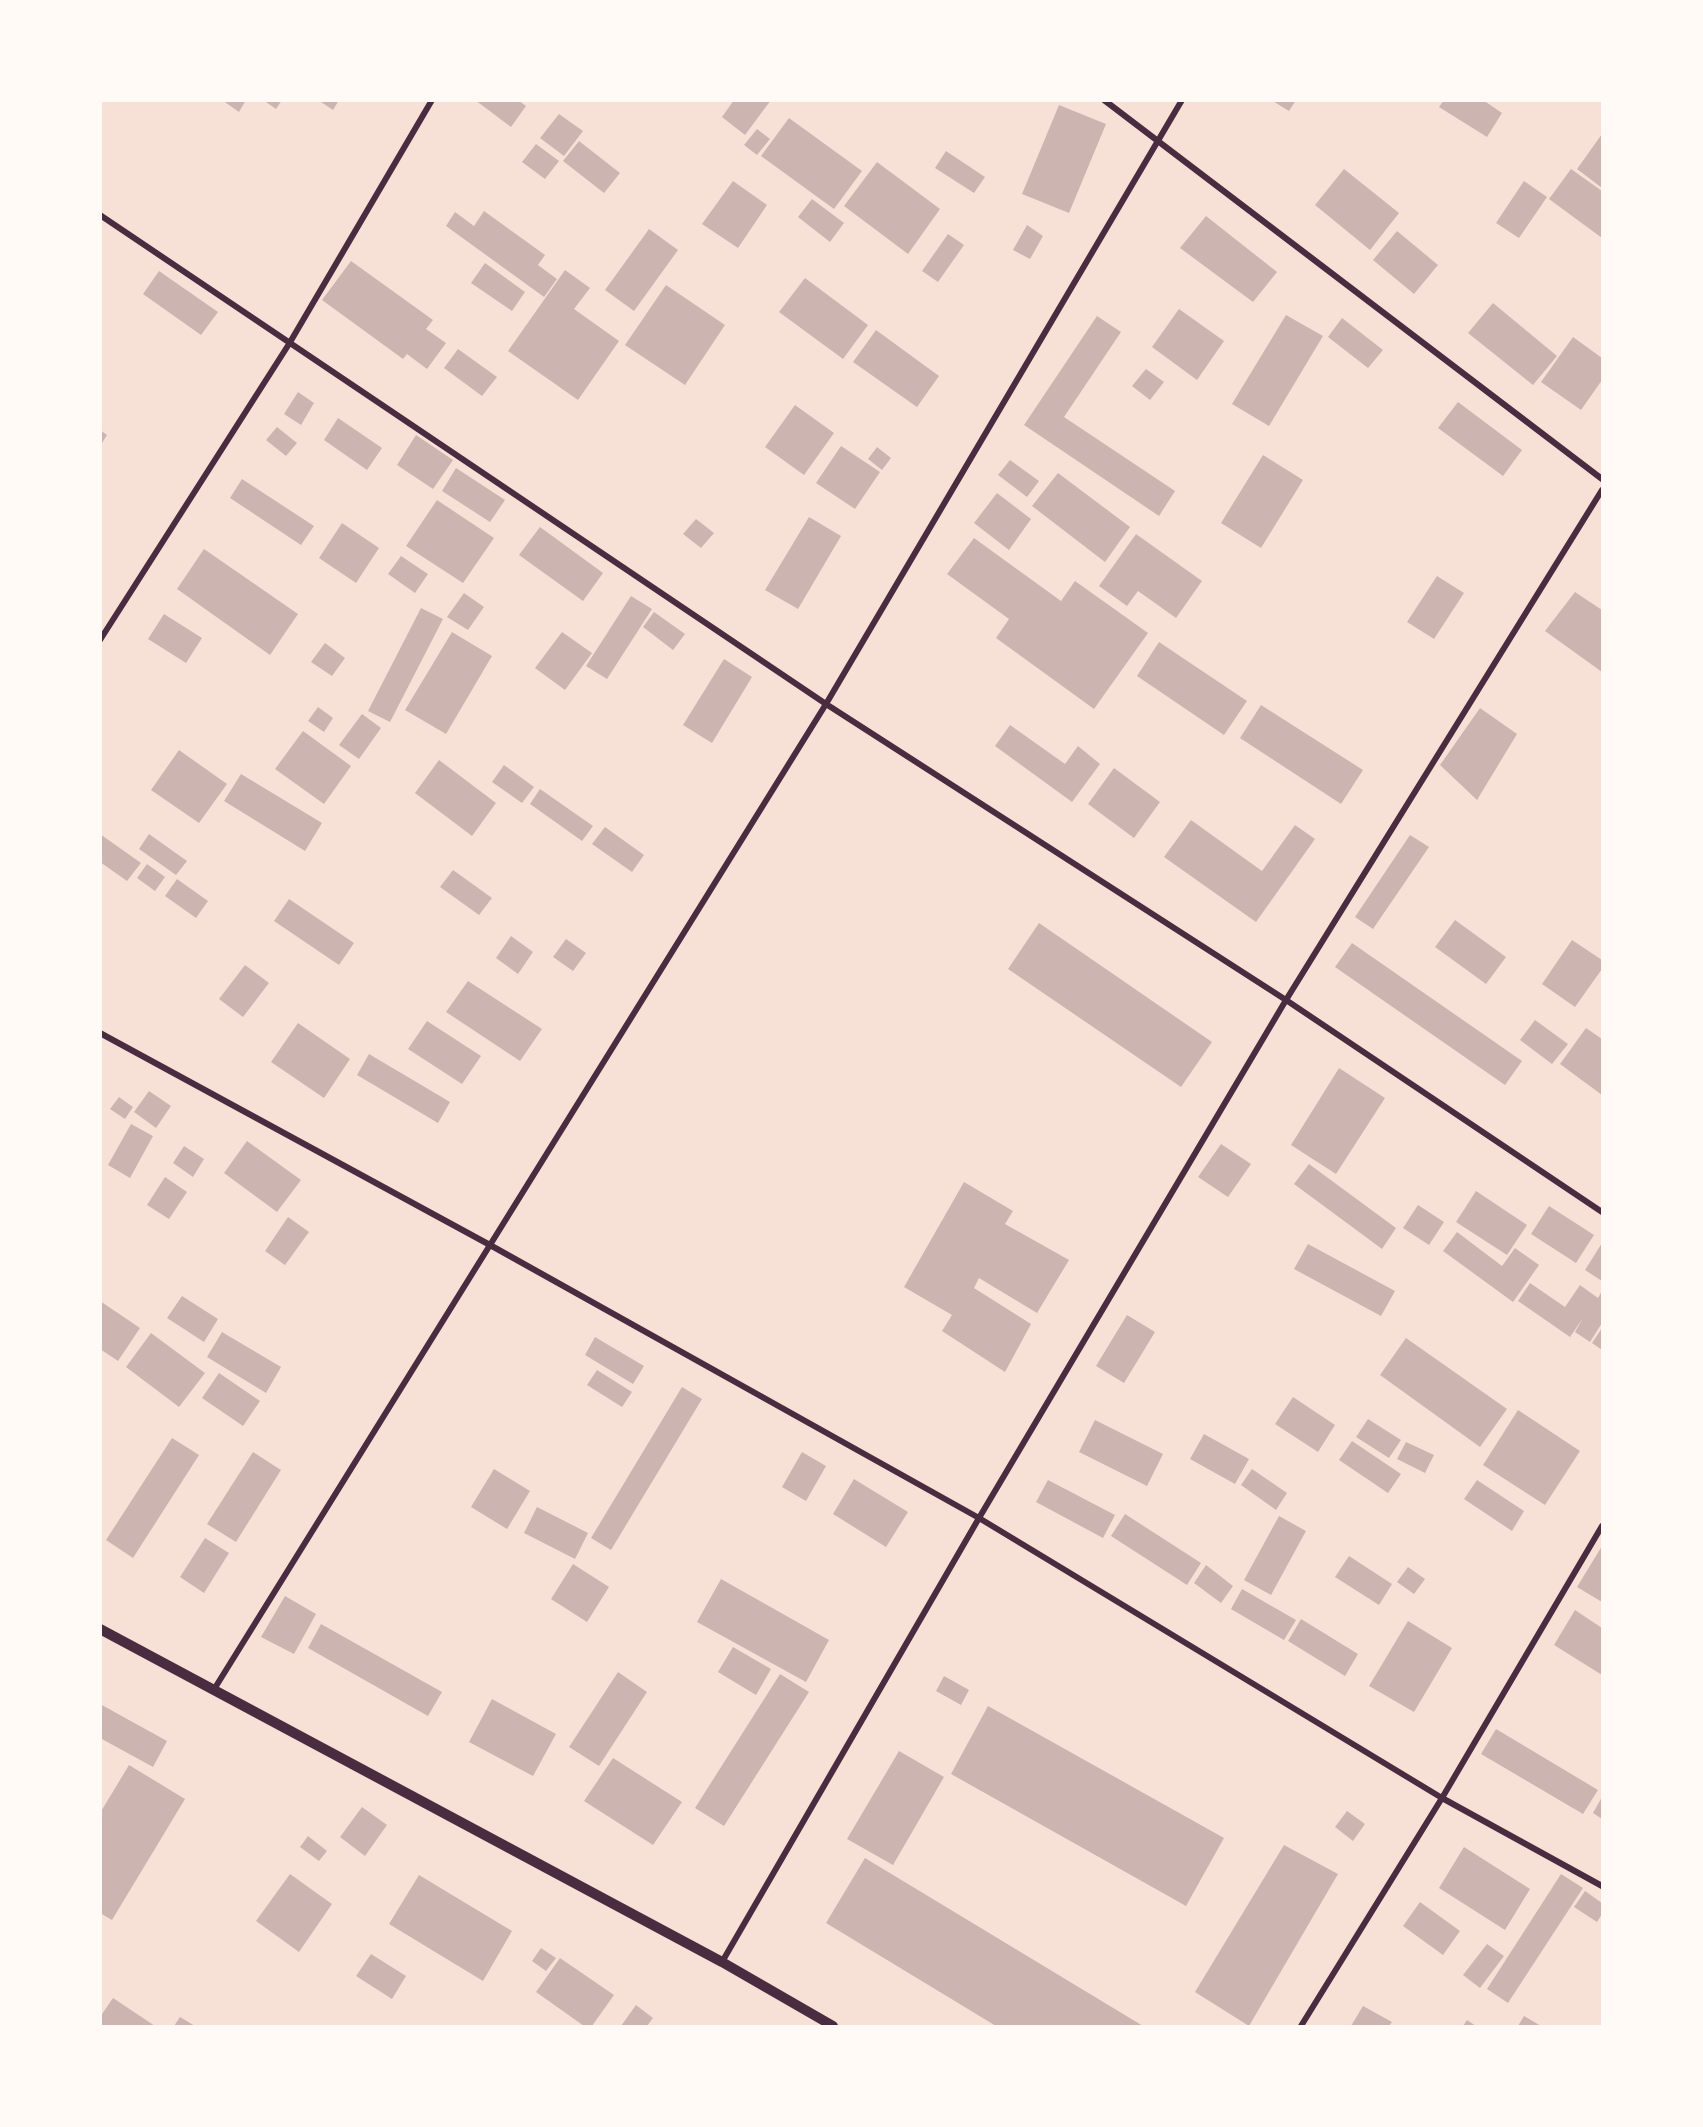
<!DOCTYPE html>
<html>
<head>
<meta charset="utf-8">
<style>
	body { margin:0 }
	#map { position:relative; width:1703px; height:2127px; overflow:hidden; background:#f7e1d7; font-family:Mulish,sans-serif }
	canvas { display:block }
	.frame { position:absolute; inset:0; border:102px solid #fffaf5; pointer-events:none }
</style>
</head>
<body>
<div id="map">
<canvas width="1703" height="2127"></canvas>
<div class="frame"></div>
</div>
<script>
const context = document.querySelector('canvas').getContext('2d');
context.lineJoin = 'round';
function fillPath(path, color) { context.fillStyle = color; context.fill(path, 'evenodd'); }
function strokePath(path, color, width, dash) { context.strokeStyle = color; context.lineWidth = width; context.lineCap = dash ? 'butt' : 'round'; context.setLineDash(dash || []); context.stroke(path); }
fillPath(new Path2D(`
	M222,100H246L239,112Z
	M263,100H282L276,109Z
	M318,100H339L333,110Z
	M475,100H518L526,106L511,127Z
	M734,100H771L745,135L722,117Z
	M1271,100H1296L1289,111Z
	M1444,100H1483L1502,113L1487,137L1439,107Z
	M1059,105L1106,124L1069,213L1022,194Z
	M559,114L583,131L564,156L540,138Z
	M789,118L862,171L834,209L761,156Z
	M757,129L770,139L757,155L744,145Z
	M1602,134V188L1577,169Z
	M579,141L620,173L604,193L563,161Z
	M536,144L559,161L545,179L522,162Z
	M946,151L985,177L974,193L935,168Z
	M877,162L940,209L908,254L844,206Z
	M1344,169L1399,213L1370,250L1315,205Z
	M1571,169L1602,191V238L1549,199Z
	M733,181L767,205L738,248L702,224Z
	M1524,181L1547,197L1519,238L1496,223Z
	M812,199L844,223L830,242L798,217Z
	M484,211L545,255L538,265L557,279L544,297L446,226L455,212L474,226Z
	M1206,216L1277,272L1253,302L1180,248Z
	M1027,225L1043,236L1030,259L1013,250Z
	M649,229L678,250L634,311L605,290Z
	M1397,231L1438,265L1414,294L1373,260Z
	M948,234L964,245L938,282L922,271Z
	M351,261L433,320L426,329L446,343L427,369L407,354L403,359L322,300Z
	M485,263L525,292L512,311L471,283Z
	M565,270L590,288L574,309L619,341L578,400L508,351Z
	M159,271L218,312L201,335L143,294Z
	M805,278L868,325L843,359L779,312Z
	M666,285L725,325L685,385L625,345Z
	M1493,303L1557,356L1533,385L1468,333Z
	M1179,309L1224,341L1197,380L1152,347Z
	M1286,315L1323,336L1269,426L1232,404Z
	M1097,316L1121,332L1064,417L1175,491L1159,516L1024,425Z
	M1342,318L1383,350L1368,368L1328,337Z
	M876,330L939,376L917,407L853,362Z
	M1573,337L1602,358V380L1581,410L1541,382Z
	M458,349L497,377L482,396L444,368Z
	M1146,369L1164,382L1150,400L1132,386Z
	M298,392L314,403L301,425L284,414Z
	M1458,402L1522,450L1503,476L1438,428Z
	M795,405L834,433L804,475L765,447Z
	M338,418L382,448L367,470L324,440Z
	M277,427L297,443L286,456L266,440Z
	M100,430L107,435L100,446Z
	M416,435L453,460L433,489L397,465Z
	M841,446L880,472L855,509L816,483Z
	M877,447L891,458L882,470L868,459Z
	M1263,455L1303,480L1261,548L1221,523Z
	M1010,460L1039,481L1027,497L998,475Z
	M456,468L505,500L490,522L442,491Z
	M1058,473L1130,527L1105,562L1032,506Z
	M242,479L314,526L301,545L230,498Z
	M997,493L1031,519L1009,550L974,523Z
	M437,500L494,538L463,583L406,546Z
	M809,517L841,536L798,609L765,590Z
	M696,519L714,533L701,548L683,534Z
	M342,523L379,548L356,583L319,558Z
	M540,527L603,573L583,601L519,555Z
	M1136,534L1202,581L1176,618L1138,591L1127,606L1099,586Z
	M974,538L1061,601L1075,581L1148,633L1094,709L996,638L1009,619L947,574Z
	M204,549L298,614L270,655L177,589Z
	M401,556L428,574L415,593L388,574Z
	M1437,576L1464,593L1434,639L1407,622Z
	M1575,592L1602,610V672L1545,631Z
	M464,593L484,607L468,630L447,617Z
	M631,596L652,609L607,679L586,666Z
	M421,608L443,619L390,722L368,711Z
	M654,612L685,634L673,650L643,627Z
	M164,614L202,638L186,663L148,639Z
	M452,632L492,656L446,734L405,710Z
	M562,632L592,653L565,690L535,668Z
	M1159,642L1247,701L1224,735L1137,676Z
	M325,643L345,658L332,676L311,662Z
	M724,659L752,677L712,743L683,725Z
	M1261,705L1363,770L1341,804L1240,738Z
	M318,707L333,718L324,732L308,721Z
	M1480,708L1517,734L1477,800L1440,765Z
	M362,714L381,728L359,759L339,745Z
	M1010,725L1065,764L1078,746L1100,764L1072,802L995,746Z
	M303,731L351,766L324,804L275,769Z
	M179,750L227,784L199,823L151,790Z
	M439,760L496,803L472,836L415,793Z
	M504,765L534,787L522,803L492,782Z
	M1114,768L1160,802L1134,838L1088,804Z
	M241,774L322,823L305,851L224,801Z
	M540,789L593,826L582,841L530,804Z
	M1191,820L1262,871L1295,825L1315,839L1256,922L1164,857Z
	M605,827L644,855L632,872L592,844Z
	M100,834L141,863L127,881L100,862Z
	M149,834L187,861L176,875L139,849Z
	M1410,835L1429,847L1373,929L1355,917Z
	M147,864L165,877L155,891L137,878Z
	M453,870L492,898L479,915L440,887Z
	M177,879L208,901L196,918L165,896Z
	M289,899L354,943L339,965L274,921Z
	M1455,920L1506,957L1486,984L1435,947Z
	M1039,923L1212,1042L1181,1087L1008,969Z
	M511,936L533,952L518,974L496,958Z
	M566,939L586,953L573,971L553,957Z
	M1572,940L1602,960V969L1575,1007L1542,984Z
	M1352,943L1522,1061L1505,1085L1335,967Z
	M245,965L269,983L243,1017L219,999Z
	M468,981L542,1029L520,1061L446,1012Z
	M1535,1020L1568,1044L1552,1064L1520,1040Z
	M427,1021L481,1056L462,1084L408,1049Z
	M298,1023L350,1059L324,1098L271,1062Z
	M1586,1028L1602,1039V1095L1560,1064Z
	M369,1054L450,1102L438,1123L357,1075Z
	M1339,1068L1385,1098L1336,1174L1291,1145Z
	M149,1091L171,1106L156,1128L134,1112Z
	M119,1097L133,1107L125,1119L110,1109Z
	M131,1124L153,1136L130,1178L108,1165Z
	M247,1141L301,1180L277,1212L224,1173Z
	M1221,1144L1251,1164L1228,1197L1198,1177Z
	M184,1146L204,1159L193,1177L173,1163Z
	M1309,1164L1396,1228L1382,1249L1294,1184Z
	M165,1177L187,1192L169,1219L147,1205Z
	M964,1182L1013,1211L1005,1224L1069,1260L1037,1313L979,1278L974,1288L1031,1324L1005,1372L942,1331L952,1315L904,1287Z
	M1476,1191L1527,1225L1507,1255L1456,1222Z
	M1418,1205L1444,1222L1429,1245L1403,1228Z
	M1549,1206L1594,1235L1576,1263L1531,1234Z
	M288,1217L309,1232L285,1265L265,1251Z
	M1457,1232L1502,1266L1515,1248L1539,1265L1513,1302L1443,1251Z
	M1602,1243V1281L1585,1270Z
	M1308,1244L1395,1291L1381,1316L1294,1269Z
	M1530,1283L1565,1307L1580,1285L1598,1298L1602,1291V1323L1590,1342L1575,1332L1583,1318L1570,1337L1518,1301Z
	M182,1296L218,1319L204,1342L167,1318Z
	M100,1301L140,1328L118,1361L100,1349Z
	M1127,1315L1155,1332L1124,1383L1096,1366Z
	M1602,1328V1350L1592,1343Z
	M222,1332L281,1367L266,1393L207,1357Z
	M151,1333L205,1373L179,1407L126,1367Z
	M595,1337L644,1366L633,1384L585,1355Z
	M1406,1338L1507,1409L1480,1447L1380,1375Z
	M597,1370L632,1392L622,1407L587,1385Z
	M219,1373L260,1401L243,1426L202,1398Z
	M682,1387L702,1399L611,1550L591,1538Z
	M1293,1397L1335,1425L1318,1452L1275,1424Z
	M1518,1410L1580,1451L1545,1505L1483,1465Z
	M1368,1419L1401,1440L1389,1458L1356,1437Z
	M1095,1420L1163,1454L1147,1486L1079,1452Z
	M1204,1434L1249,1459L1235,1484L1190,1459Z
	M172,1438L199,1455L133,1558L106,1540Z
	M1352,1441L1401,1474L1388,1493L1339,1460Z
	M1406,1442L1434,1455L1425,1473L1397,1459Z
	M253,1452L281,1470L236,1542L207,1524Z
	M802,1452L826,1466L806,1501L782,1487Z
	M494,1469L530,1491L507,1529L471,1507Z
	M1252,1469L1287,1493L1276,1510L1241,1485Z
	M854,1479L908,1512L886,1547L833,1514Z
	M1048,1480L1115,1515L1103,1538L1036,1502Z
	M1477,1480L1524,1511L1512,1531L1464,1499Z
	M537,1507L588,1533L575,1559L524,1533Z
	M1125,1514L1201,1563L1187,1585L1111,1536Z
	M1279,1516L1306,1531L1271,1595L1244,1580Z
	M205,1538L229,1553L204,1593L180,1577Z
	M1602,1546V1602L1577,1587Z
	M1349,1556L1392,1584L1379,1605L1335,1577Z
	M573,1564L609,1587L587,1622L551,1599Z
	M1206,1565L1233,1586L1221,1603L1194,1583Z
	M1408,1567L1425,1579L1414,1594L1397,1582Z
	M721,1579L829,1640L806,1682L697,1622Z
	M1242,1589L1296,1620L1284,1640L1231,1609Z
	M285,1596L316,1614L294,1654L261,1637Z
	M1575,1610L1602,1628V1675L1554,1645Z
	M1301,1619L1358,1654L1345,1676L1288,1641Z
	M1408,1621L1452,1648L1414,1712L1369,1686Z
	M321,1624L442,1692L428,1716L308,1648Z
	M733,1647L771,1669L756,1695L718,1672Z
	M618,1672L647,1692L599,1766L569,1747Z
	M780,1674L809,1692L724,1826L695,1808Z
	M944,1676L969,1690L961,1705L936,1691Z
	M492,1699L556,1734L533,1776L469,1742Z
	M100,1704L167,1741L153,1767L100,1738Z
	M988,1706L1224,1838L1186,1906L951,1774Z
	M1496,1729L1598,1790L1583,1814L1481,1754Z
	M899,1751L944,1777L893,1865L847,1839Z
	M613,1758L682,1802L653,1845L584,1801Z
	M129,1765L185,1799L112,1920L100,1913V1813Z
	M1602,1797V1819L1593,1813Z
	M362,1807L387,1825L365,1856L340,1837Z
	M1347,1811L1365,1824L1353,1841L1335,1827Z
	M308,1836L327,1851L319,1861L300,1847Z
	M1284,1845L1338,1874L1249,2026L1195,1992Z
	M1464,1847L1530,1889L1505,1930L1439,1888Z
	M865,1858L1143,2026H996L826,1923Z
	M290,1874L332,1904L299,1952L256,1921Z
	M1561,1874L1583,1888L1508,2003L1487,1989Z
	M419,1875L512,1931L483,1981L389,1924Z
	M1585,1891L1602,1903V1914L1597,1922L1574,1907Z
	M1420,1902L1460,1931L1443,1955L1403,1926Z
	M1487,1944L1504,1956L1480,1988L1463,1975Z
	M541,1948L556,1958L546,1971L532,1961Z
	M371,1954L406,1976L392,1999L356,1976Z
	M560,1958L614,1995L592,2026H584L536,1992Z
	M113,1998L155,2026H100V2017Z
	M636,2005L653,2018L647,2026H621Z
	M1363,2006L1392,2022L1389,2026H1351Z
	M1524,2016L1541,2026H1518Z
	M180,2017L195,2026H174Z
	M1467,2020L1476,2026H1463Z`), '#ccb4b1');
strokePath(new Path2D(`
	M1104,100L1602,479
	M100,215L826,704L1286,1000L1602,1212
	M100,640L289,344L432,100
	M100,1033L490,1245L979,1518L1442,1798L1602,1886
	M213,1691L826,704L1182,100
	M722,1962L979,1518L1286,1000L1602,490
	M1301,2026L1442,1798L1602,1526`), '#4a2c40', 6);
strokePath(new Path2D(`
	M100,1629L722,1962L833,2026`), '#4a2c40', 10);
</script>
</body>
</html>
